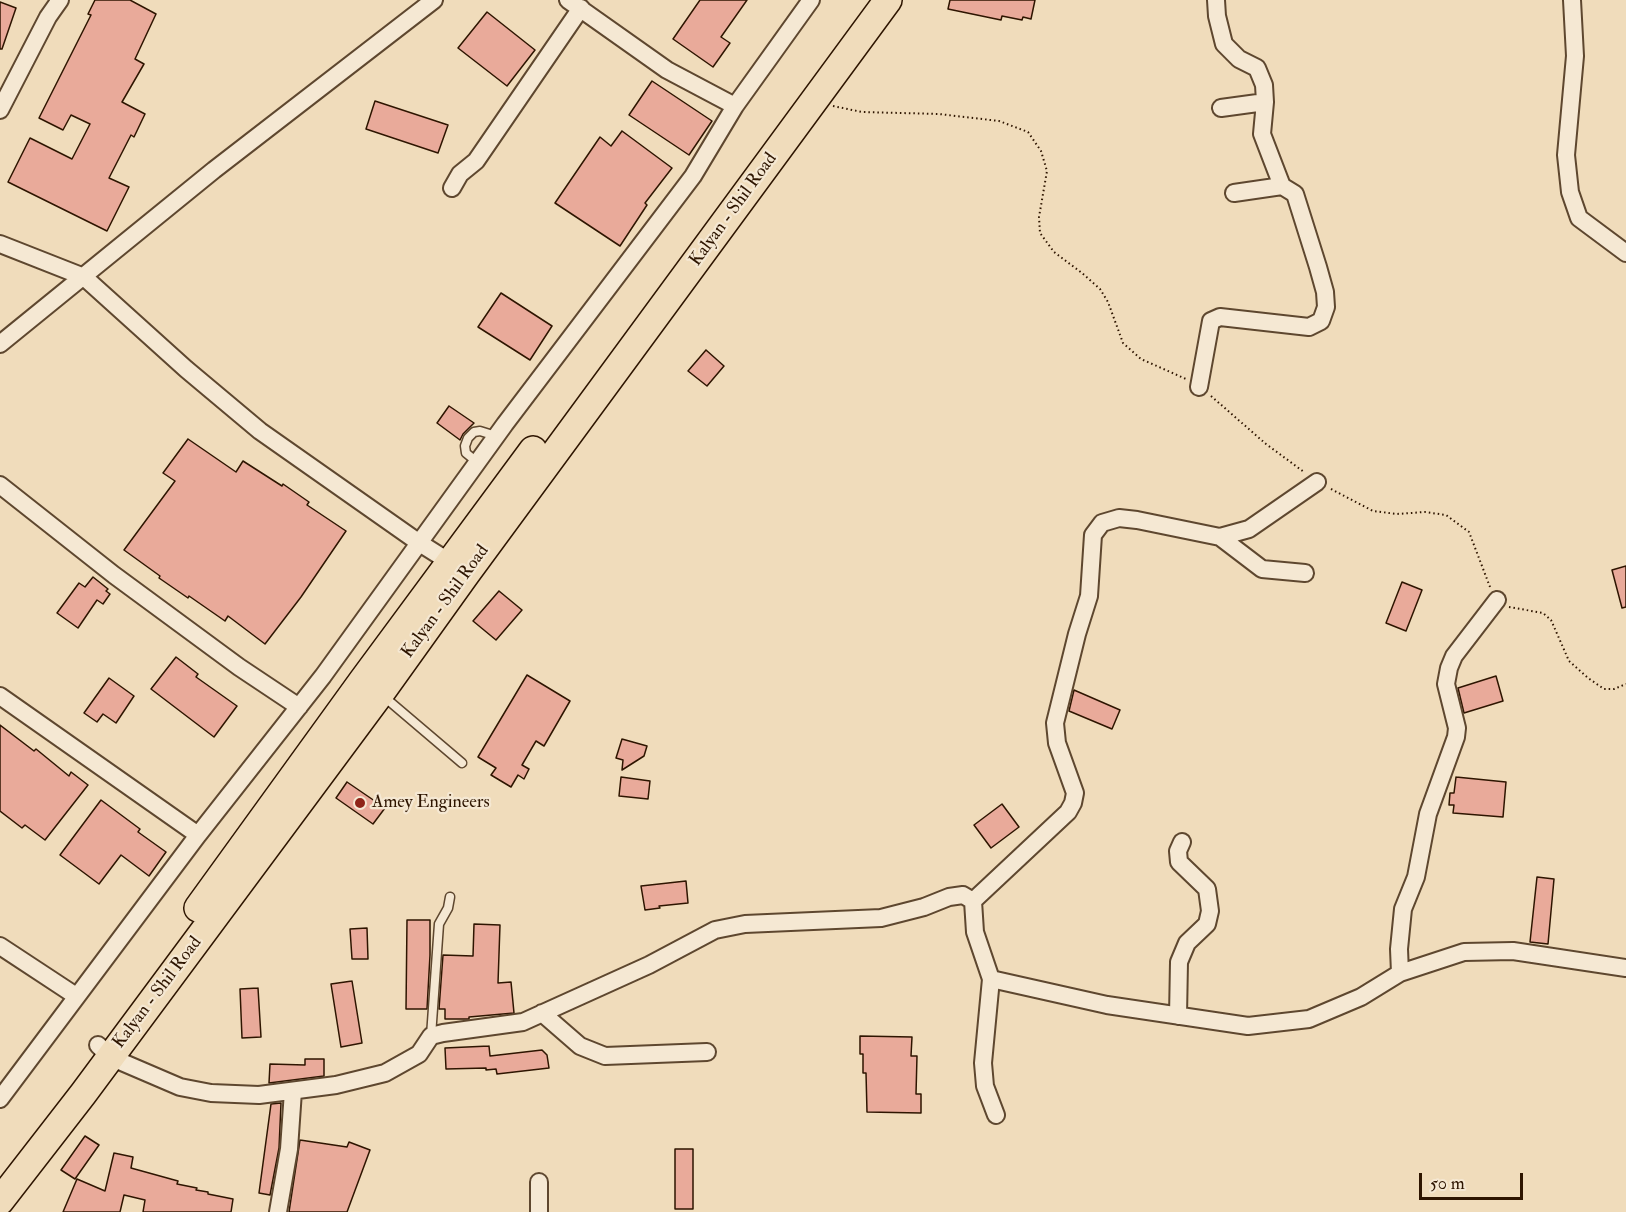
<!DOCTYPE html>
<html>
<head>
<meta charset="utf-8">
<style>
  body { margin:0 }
  #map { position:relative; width:1626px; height:1212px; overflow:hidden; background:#f0dcbb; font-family:"IM FELL Double Pica",serif }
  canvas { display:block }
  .scale { position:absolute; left:1419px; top:1173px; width:104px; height:27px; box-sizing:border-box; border:3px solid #2e1500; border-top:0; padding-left:8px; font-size:18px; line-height:21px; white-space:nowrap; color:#2e1500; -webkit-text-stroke:4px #f5e8d3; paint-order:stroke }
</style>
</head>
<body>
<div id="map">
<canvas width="1626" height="1212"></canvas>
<div class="scale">50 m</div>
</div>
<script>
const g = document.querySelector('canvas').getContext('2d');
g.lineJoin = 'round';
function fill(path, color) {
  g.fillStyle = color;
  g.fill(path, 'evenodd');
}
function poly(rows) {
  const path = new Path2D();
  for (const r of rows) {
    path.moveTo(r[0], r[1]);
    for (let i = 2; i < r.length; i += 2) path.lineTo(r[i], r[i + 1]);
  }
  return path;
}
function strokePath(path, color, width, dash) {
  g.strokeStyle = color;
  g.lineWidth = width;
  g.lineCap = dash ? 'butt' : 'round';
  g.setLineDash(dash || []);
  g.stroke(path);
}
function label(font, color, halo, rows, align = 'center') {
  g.font = font + ' "IM FELL Double Pica",serif';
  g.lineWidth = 4.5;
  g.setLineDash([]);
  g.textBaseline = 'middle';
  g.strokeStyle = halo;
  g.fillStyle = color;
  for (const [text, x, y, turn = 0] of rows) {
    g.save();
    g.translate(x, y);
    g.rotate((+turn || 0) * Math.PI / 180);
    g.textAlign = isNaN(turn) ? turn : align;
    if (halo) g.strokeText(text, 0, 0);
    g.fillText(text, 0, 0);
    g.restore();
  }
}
const building = poly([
  [95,0,130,0,156,14,135,59,144,64,122,102,145,114,134,137,131,135,109,178,129,187,107,231,8,182,30,138,72,159,90,124,71,115,63,130,39,118,91,15,88,14,95,0],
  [700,0,747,0,721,37,730,43,713,67,673,39,700,0],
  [950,0,1035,0,1031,19,1023,17,1022,20,1002,16,1001,20,948,9,950,0],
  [0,2,16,8,2,49,0,49,0,2],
  [487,12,535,50,507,86,458,48,487,12],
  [652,81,712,121,689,155,629,115,652,81],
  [375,101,448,125,438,153,366,129,375,101],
  [622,131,672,168,645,203,647,205,620,246,555,203,600,137,611,146,622,131],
  [501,293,552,326,530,360,478,327,501,293],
  [706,350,724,366,707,386,688,371,706,350],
  [449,406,474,423,463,434,460,440,437,423,449,406],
  [188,439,236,472,243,461,282,486,283,484,309,502,307,505,346,531,301,597,265,644,228,616,225,621,189,596,188,598,159,578,160,576,124,550,175,481,163,473,188,439],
  [1626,566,1626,607,1622,608,1612,570,1626,566],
  [93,577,108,589,106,591,110,594,103,604,97,600,78,628,57,613,79,583,85,587,93,577],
  [1402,582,1422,590,1406,631,1386,623,1402,582],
  [499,591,522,610,496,640,473,621,499,591],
  [176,657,198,674,196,677,237,706,214,737,151,689,176,657],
  [527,675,570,701,544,746,536,741,522,765,529,769,524,779,518,775,511,787,491,775,496,768,478,757,527,675],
  [1496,676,1503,701,1464,713,1458,688,1496,676],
  [109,678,134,696,116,723,103,714,97,722,84,713,109,678],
  [1074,690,1120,710,1112,729,1069,711,1074,690],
  [0,725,34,751,36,749,69,776,71,772,88,785,45,840,25,825,22,828,0,811,0,725],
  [622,739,647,746,644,756,622,770,623,760,616,758,622,739],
  [621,777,650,781,648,799,619,796,621,777],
  [1456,777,1506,782,1503,817,1453,813,1454,805,1449,805,1450,793,1454,793,1456,777],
  [347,782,385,808,373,824,336,798,347,782],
  [101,800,140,829,138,832,166,852,149,876,121,855,99,884,60,855,101,800],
  [1002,804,1019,827,991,848,974,825,1002,804],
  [1537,877,1554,879,1548,944,1530,942,1537,877],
  [686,881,688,903,659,906,660,908,645,910,641,886,686,881],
  [407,920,430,920,430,955,427,1009,406,1009,407,920],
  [474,924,500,925,498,983,511,982,514,1013,469,1017,469,1019,445,1019,445,1009,439,1009,443,955,473,956,474,924],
  [367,928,368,959,352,959,350,929,367,928],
  [352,981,362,1043,341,1047,331,984,352,981],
  [258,988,261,1037,242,1038,240,989,258,988],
  [860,1036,912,1037,911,1056,917,1056,916,1094,921,1094,921,1113,867,1112,866,1073,863,1073,863,1054,860,1054,860,1036],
  [489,1046,490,1056,542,1050,547,1055,549,1068,497,1074,496,1069,486,1070,486,1068,446,1069,445,1048,489,1046],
  [305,1059,324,1059,324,1076,269,1083,270,1064,305,1065,305,1059],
  [281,1103,279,1148,270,1195,259,1193,271,1104,281,1103],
  [85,1136,99,1145,75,1179,61,1170,85,1136],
  [300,1140,347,1147,349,1142,370,1150,347,1212,289,1212,300,1140],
  [675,1149,693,1149,693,1209,675,1209,675,1149],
  [114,1153,133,1157,131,1168,178,1181,177,1184,197,1188,196,1190,208,1192,208,1194,233,1199,231,1212,143,1212,145,1200,124,1195,120,1212,63,1212,77,1179,105,1191,114,1153]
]);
const path = poly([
  [833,106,862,112,939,114,999,121,1028,132,1041,151,1047,171,1039,217,1040,233,1054,252,1082,273,1100,289,1108,302,1123,343,1141,359,1186,379],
  [1211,396,1266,444,1304,472],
  [1331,489,1373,511,1397,514,1425,512,1446,515,1469,532,1490,587],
  [1509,607,1543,613,1551,620,1569,661,1588,678,1604,689,1614,689,1626,684]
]);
const lane = poly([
  [477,462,466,453,465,446,468,438,474,432,480,431,496,436],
  [382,695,462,763],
  [431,1036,439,924,448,908,450,897]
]);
const street = poly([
  [568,0,667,70,735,106],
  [1572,0,1575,56,1566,155,1570,192,1579,218,1626,253],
  [1221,108,1265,102],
  [0,110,48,17,60,0],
  [452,188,460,174,476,161,581,8],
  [1234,193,1282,186],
  [0,244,84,277,186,369,260,431,418,542,456,566],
  [0,344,214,170,434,0],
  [1199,387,1211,321,1220,317,1309,327,1321,321,1326,307,1325,292,1318,267,1295,194,1282,186,1262,134,1265,102,1264,85,1257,68,1239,59,1224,44,1217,16,1216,0],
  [0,485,114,575,239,667,299,707],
  [1220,537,1262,569,1305,573],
  [0,696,198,835],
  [973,901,1068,812,1073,803,1075,793,1057,743,1055,723,1077,634,1089,596,1093,535,1102,523,1119,518,1137,520,1220,537,1249,529,1317,482],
  [0,946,76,996],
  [1400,973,1399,949,1403,909,1416,877,1428,814,1456,737,1457,728,1446,684,1449,668,1454,656,1497,600],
  [991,979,1107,1005,1248,1026,1309,1019,1361,997,1400,973,1464,952,1513,951,1626,968],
  [542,1013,580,1046,605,1056,707,1052],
  [1178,1016,1179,962,1187,943,1207,924,1210,911,1207,889,1179,862,1178,851,1182,842],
  [98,1045,110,1057,180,1087,211,1093,259,1095,336,1085,385,1073,419,1054,431,1036,443,1033,523,1022,649,965,715,930,745,924,881,918,924,907,949,897,963,895,973,901,975,932,991,979,983,1063,985,1086,996,1115],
  [0,1099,198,835,323,676,505,424,693,176,735,106,811,0],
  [539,1182,539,1212],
  [278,1212,289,1149,293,1091]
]);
const primary = poly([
  [198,908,363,680,533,450],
  [0,1201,83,1094,380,694,466,574,888,0]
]);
const markers = [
  [360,803,6,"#8f2418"]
];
const streetNames = [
  ["Kalyan - Shil Road",734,210,-54],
  ["Kalyan - Shil Road",446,602,-54],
  ["Kalyan - Shil Road",158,993,-53]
];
const poiNames = [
  ["Amey Engineers",372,803]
];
fill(building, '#e9aa9a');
strokePath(building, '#2e1500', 1.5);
strokePath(lane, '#5e472f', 11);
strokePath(street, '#5e472f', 20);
strokePath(primary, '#2e1500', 30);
strokePath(path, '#2e1500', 2, [1.5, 3]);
strokePath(lane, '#f5e8d3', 8);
strokePath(street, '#f5e8d3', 16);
strokePath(primary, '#f0dcbb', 27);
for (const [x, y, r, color] of markers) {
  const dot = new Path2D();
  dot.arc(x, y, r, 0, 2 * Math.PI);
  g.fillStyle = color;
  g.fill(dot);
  strokePath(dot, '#f5e8d3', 2);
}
label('18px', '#2e1500', '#f5e8d3', streetNames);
label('18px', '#2e1500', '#f5e8d3', poiNames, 'left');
</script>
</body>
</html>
